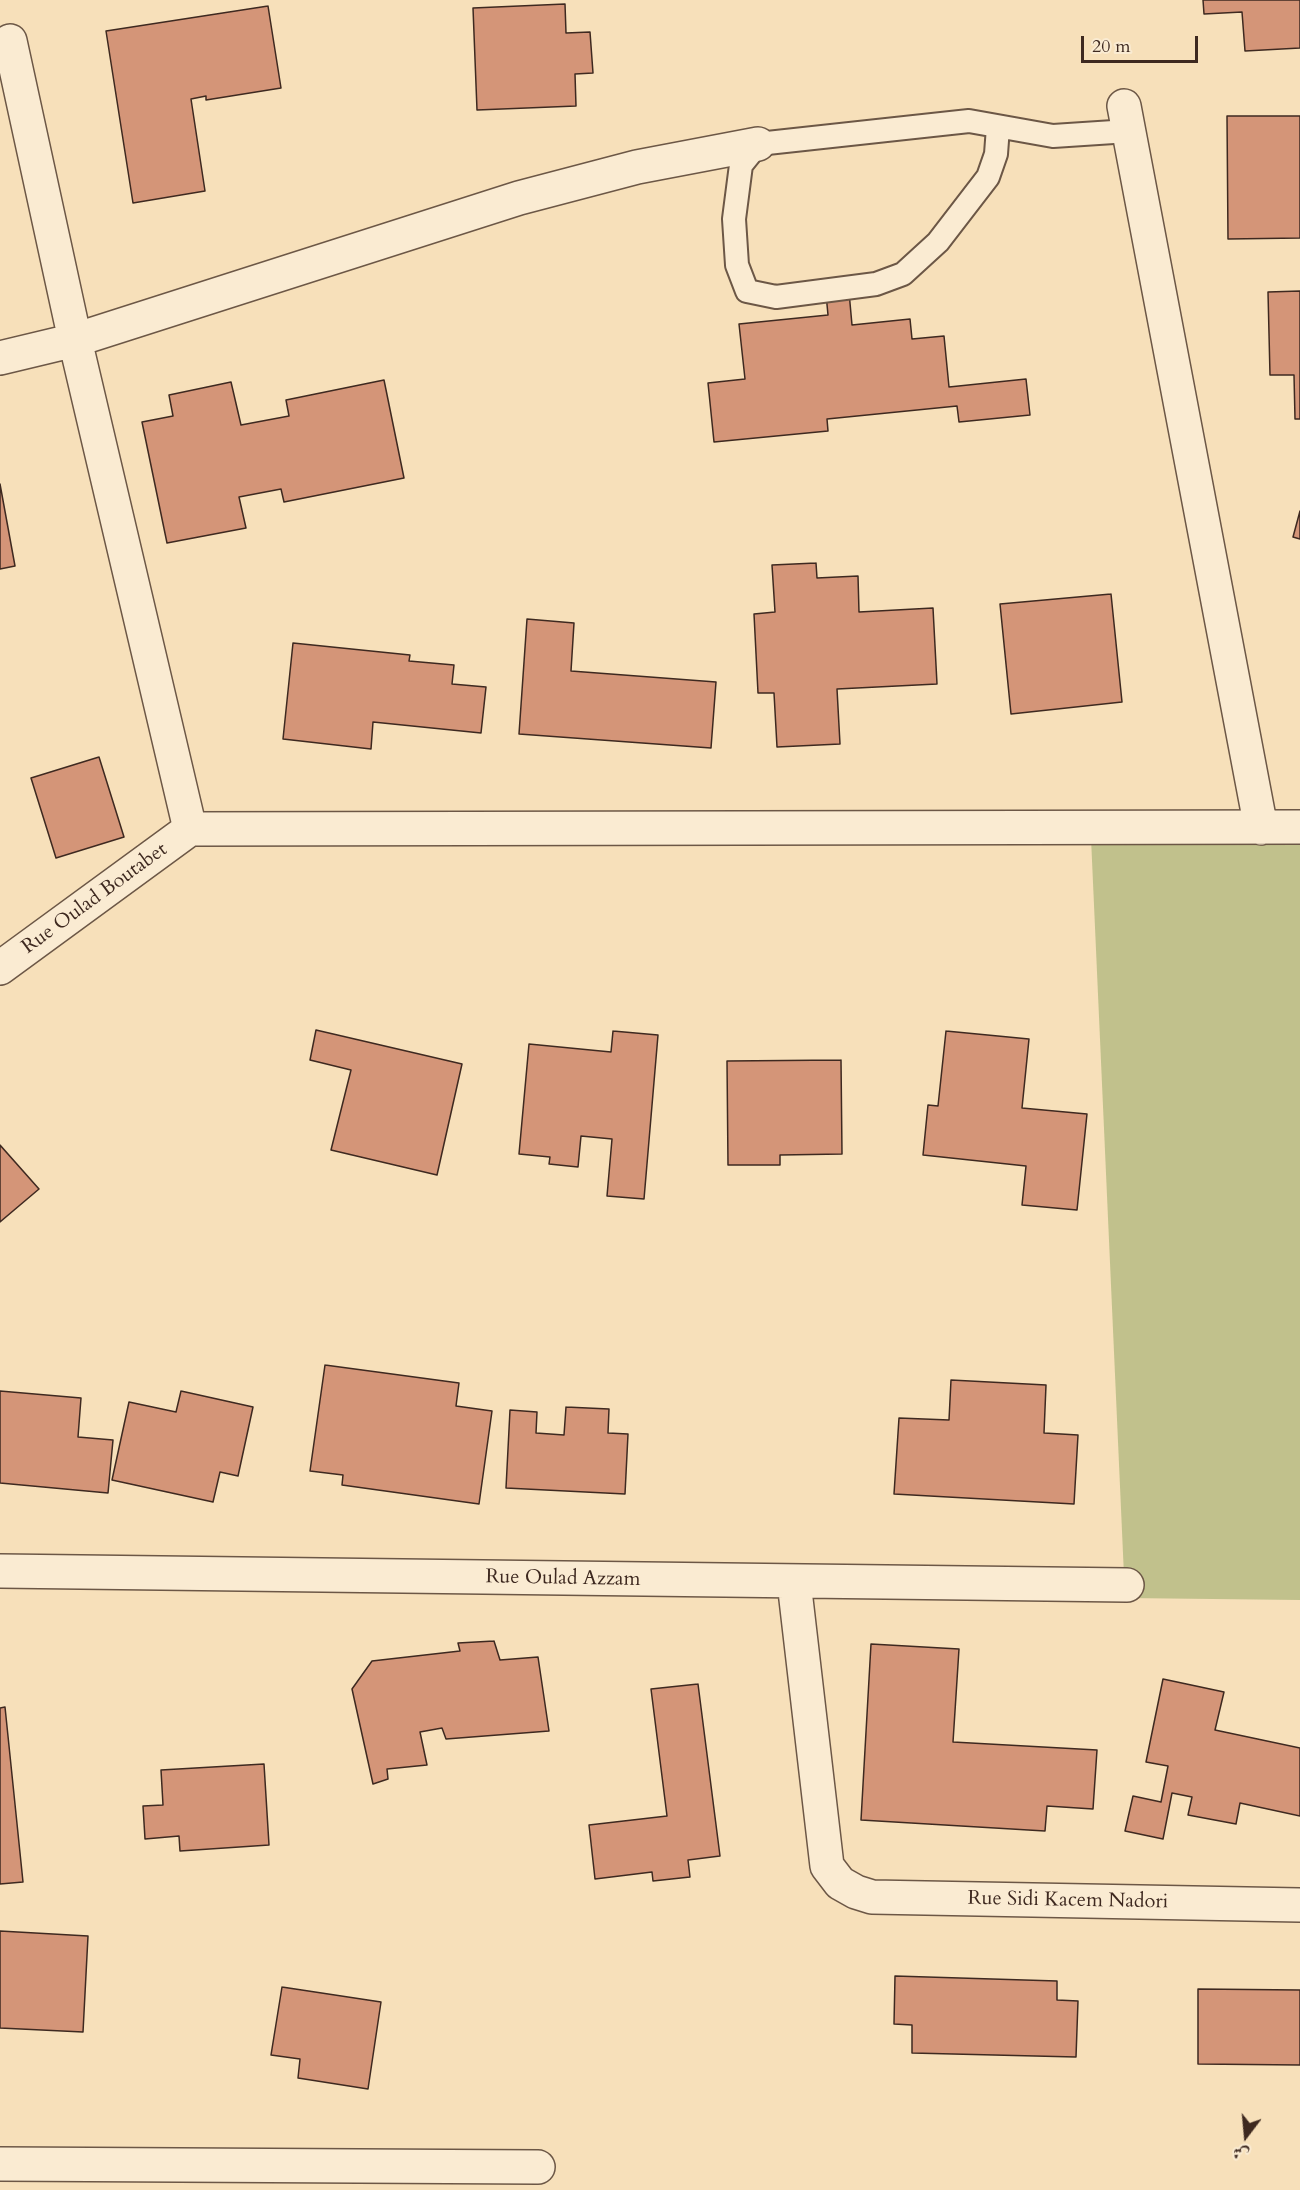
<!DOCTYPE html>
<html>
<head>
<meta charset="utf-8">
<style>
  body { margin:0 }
  #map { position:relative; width:1300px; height:2190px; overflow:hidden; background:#f7e0ba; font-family:Cardo,Amiri,serif }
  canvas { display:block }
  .north { position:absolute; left:1216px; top:2106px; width:60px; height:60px; -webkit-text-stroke:4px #faebd2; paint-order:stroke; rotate:196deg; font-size:16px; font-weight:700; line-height:24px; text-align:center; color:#3e2920 }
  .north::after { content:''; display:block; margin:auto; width:21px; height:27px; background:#3e2920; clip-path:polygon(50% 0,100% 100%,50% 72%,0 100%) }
  .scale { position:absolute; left:1081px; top:36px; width:117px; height:27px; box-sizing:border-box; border:3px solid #3e2920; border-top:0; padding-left:8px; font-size:18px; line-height:21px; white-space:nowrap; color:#3e2920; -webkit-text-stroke:4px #faebd2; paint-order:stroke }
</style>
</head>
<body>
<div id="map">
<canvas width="1300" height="2190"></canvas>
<div class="north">ش</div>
<div class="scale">20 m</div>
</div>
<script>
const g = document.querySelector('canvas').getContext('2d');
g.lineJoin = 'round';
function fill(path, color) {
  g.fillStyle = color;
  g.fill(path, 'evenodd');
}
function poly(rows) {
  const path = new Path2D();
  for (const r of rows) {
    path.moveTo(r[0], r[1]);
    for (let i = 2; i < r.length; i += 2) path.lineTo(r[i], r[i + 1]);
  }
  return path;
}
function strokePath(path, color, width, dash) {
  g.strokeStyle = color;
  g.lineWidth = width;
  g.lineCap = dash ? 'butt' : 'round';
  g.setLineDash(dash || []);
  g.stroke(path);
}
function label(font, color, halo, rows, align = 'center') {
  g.font = font + ' Cardo,serif';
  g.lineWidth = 4.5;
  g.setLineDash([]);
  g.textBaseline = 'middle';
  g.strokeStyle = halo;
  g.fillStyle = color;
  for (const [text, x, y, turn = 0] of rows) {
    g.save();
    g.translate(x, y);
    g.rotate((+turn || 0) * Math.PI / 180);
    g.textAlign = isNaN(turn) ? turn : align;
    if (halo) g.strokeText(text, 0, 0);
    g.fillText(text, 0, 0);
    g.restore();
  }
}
const green = poly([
  [1091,838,1300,845,1300,1600,1125,1598]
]);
const building = poly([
  [1203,0,1300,0,1300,48,1245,51,1242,12,1204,14,1203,0],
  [565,4,566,33,590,32,593,73,575,74,576,106,477,110,473,8,565,4],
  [268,6,281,88,206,100,206,96,191,99,205,191,133,203,106,31,268,6],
  [1227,116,1300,116,1300,238,1228,239,1227,116],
  [1300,291,1300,419,1295,419,1294,375,1270,375,1268,292,1300,291],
  [849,292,852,325,910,319,912,339,944,336,949,387,1026,379,1030,415,959,422,957,406,827,419,828,431,714,442,708,383,745,379,739,324,828,315,826,294,849,292],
  [384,380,404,478,284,502,281,489,239,497,246,528,167,543,142,422,173,416,169,395,231,382,241,425,289,416,286,400,384,380],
  [0,484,15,566,0,569,0,484],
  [1300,511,1300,539,1293,537,1300,511],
  [816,563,817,578,858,576,859,612,933,608,937,684,837,689,840,744,777,747,774,693,758,693,754,614,775,612,772,565,816,563],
  [1111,594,1122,702,1011,714,1000,604,1111,594],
  [527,619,574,623,571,671,716,682,711,748,519,734,527,619],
  [293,643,410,655,409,661,454,665,452,684,486,687,481,733,373,722,371,749,283,739,293,643],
  [99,757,124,837,56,858,31,778,99,757],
  [316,1030,462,1064,437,1175,331,1150,351,1070,310,1060,316,1030],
  [613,1031,658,1035,644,1199,607,1196,612,1139,581,1136,578,1167,549,1164,550,1157,519,1154,529,1044,611,1052,613,1031],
  [946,1031,1029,1039,1022,1108,1087,1114,1077,1210,1022,1205,1026,1166,923,1155,928,1105,938,1106,946,1031],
  [841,1060,842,1154,780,1155,780,1165,728,1165,727,1061,841,1060],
  [0,1145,39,1189,0,1222,0,1145],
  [325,1365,459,1383,456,1406,492,1411,479,1504,342,1485,343,1475,310,1471,325,1365],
  [951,1380,1046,1385,1044,1433,1078,1435,1074,1504,894,1494,899,1418,949,1420,951,1380],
  [0,1391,81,1398,78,1437,113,1440,108,1493,0,1483,0,1391],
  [181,1391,253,1407,238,1476,220,1472,213,1502,112,1480,129,1402,176,1412,181,1391],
  [566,1407,609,1409,608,1433,628,1434,625,1494,506,1488,510,1410,537,1412,536,1433,564,1435,566,1407],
  [494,1641,500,1660,538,1657,549,1731,446,1739,442,1728,420,1732,427,1765,387,1769,388,1779,373,1784,352,1689,372,1661,460,1651,458,1643,494,1641],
  [871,1644,959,1649,953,1742,1097,1750,1093,1809,1047,1806,1045,1831,861,1820,871,1644],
  [1163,1679,1224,1692,1215,1730,1300,1748,1300,1816,1240,1803,1236,1824,1188,1815,1192,1797,1172,1793,1163,1839,1125,1831,1133,1796,1161,1802,1168,1766,1146,1762,1163,1679],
  [698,1684,720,1856,688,1860,690,1877,653,1881,652,1872,595,1879,589,1825,667,1816,651,1689,698,1684],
  [5,1707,23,1882,0,1884,0,1708,5,1707],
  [264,1764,269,1845,180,1851,179,1836,145,1839,143,1806,163,1805,161,1770,264,1764],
  [0,1931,88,1936,83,2032,0,2028,0,1931],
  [895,1976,1057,1981,1057,2000,1078,2001,1076,2057,912,2053,912,2025,894,2024,895,1976],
  [282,1987,381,2002,368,2089,298,2078,300,2059,271,2055,282,1987],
  [1198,1989,1300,1990,1300,2065,1198,2064,1198,1989]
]);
const service = poly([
  [998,127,996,154,988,177,938,242,903,274,876,284,776,297,747,291,737,265,734,219,741,165,758,144,969,121,1053,136,1129,131]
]);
const minor = poly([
  [10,41,75,340,190,829],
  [1124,106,1261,828],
  [0,358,75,340,519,198,637,167,758,144],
  [190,829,1300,827],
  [0,968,190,829],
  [0,1571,1127,1585],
  [794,1582,827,1866,840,1883,856,1892,872,1897,1300,1905],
  [0,2164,538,2167]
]);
const streetNames = [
  ["Rue Oulad Boutabet",95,899,-36],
  ["Rue Oulad Azzam",563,1579,1],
  ["Rue Sidi Kacem Nadori",1068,1901,1]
];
fill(green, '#c1c18c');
fill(building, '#d49578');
strokePath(building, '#3e2920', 1.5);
strokePath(service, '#6c5746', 26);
strokePath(minor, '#6c5746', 36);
strokePath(service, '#faebd2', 22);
strokePath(minor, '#faebd2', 33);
label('20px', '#3e2920', '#faebd2', streetNames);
</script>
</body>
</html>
